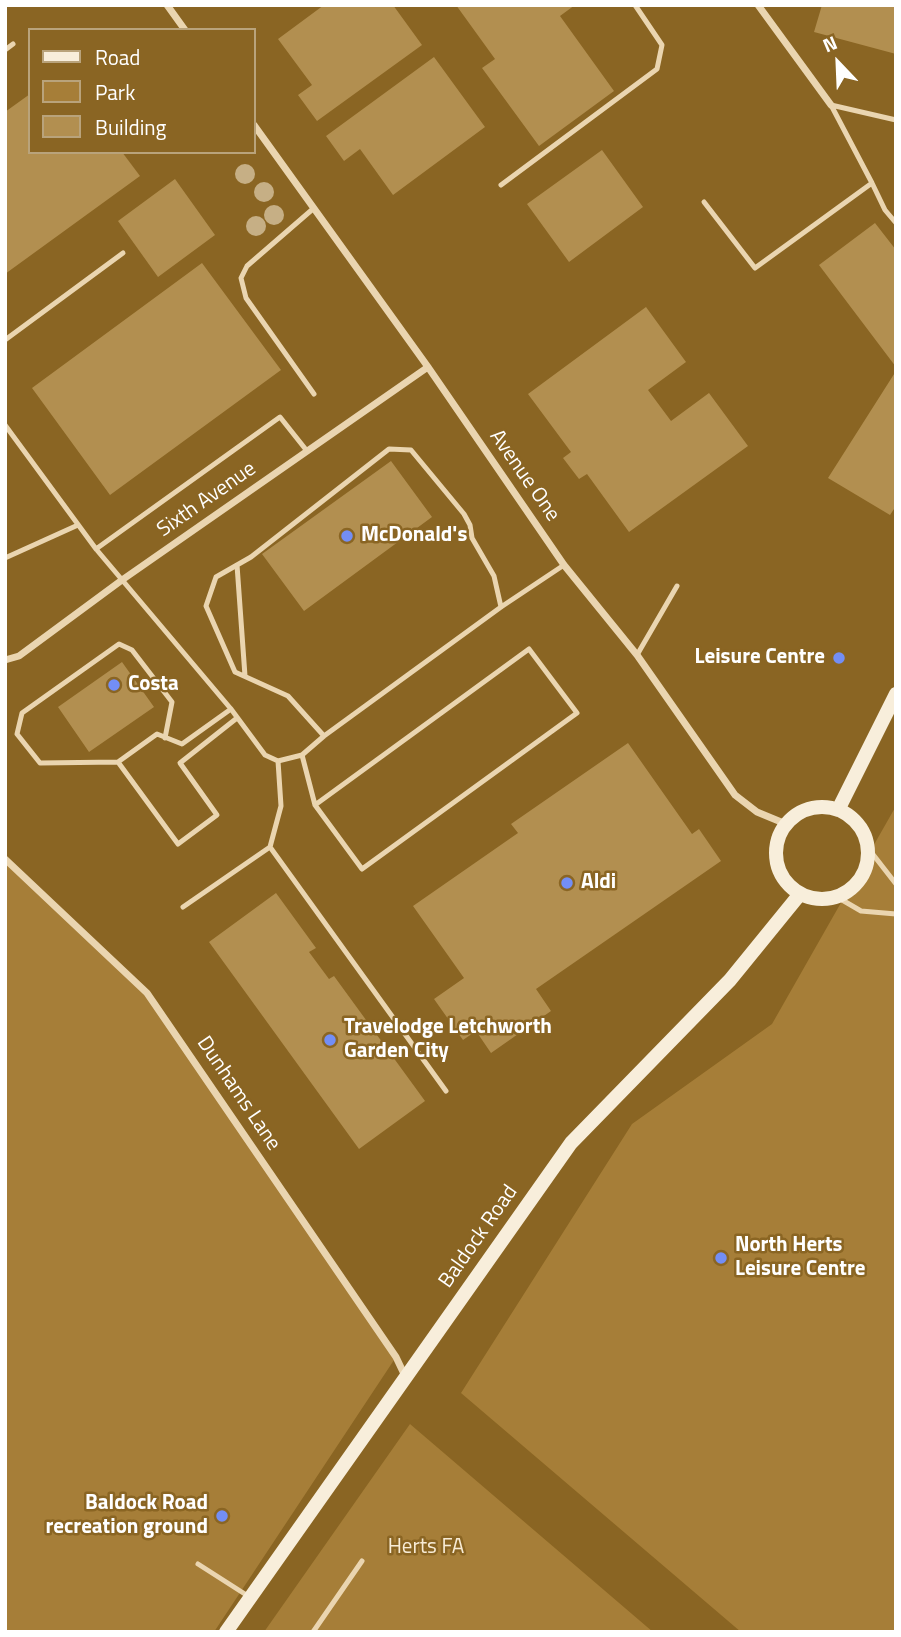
<!DOCTYPE html>
<html>
<head>
<meta charset="utf-8">
<style>
  body { margin:0 }
  #map { position:relative; width:901px; height:1637px; overflow:hidden; background:#8a6523; font-family:"Titillium Web",sans-serif }
  canvas { display:block }
  .frame { position:absolute; inset:0; border:7px solid #fff; pointer-events:none }
  .legend { position:absolute; left:28px; top:28px; width:228px; height:126px; box-sizing:border-box; background:#8a6523; border:2px solid #b9a37b; margin:0; padding:9px 12px; list-style:none; font-size:21px; color:#fff }
  .legend li { display:flex; align-items:center; gap:14px; height:35px }
  .legend b { width:35px; border:2px solid #b9a37b }
  .north { position:absolute; left:803px; top:28px; width:70px; height:70px; -webkit-text-stroke:5px #8a6523; paint-order:stroke; rotate:337deg; font-size:19px; font-weight:700; line-height:28px; text-align:center; color:#fff }
  .north::after { content:''; display:block; margin:auto; width:24px; height:32px; background:#fff; clip-path:polygon(50% 0,100% 100%,50% 72%,0 100%) }
</style>
</head>
<body>
<div id="map">
<canvas width="901" height="1637"></canvas>
<div class="frame"></div>
<ul class="legend">
<li><b style="height:9px;background:#f8eedb"></b>Road</li>
<li><b style="height:19px;background:#a67e38"></b>Park</li>
<li><b style="height:19px;background:#b28f50"></b>Building</li>
</ul>
<div class="north">N</div>
</div>
<script>
const g = document.querySelector('canvas').getContext('2d');
g.lineJoin = 'round';
function fill(path, color) {
  g.fillStyle = color;
  g.fill(path, 'evenodd');
}
function poly(rows) {
  const path = new Path2D();
  for (const r of rows) {
    if (r.length === 3) {
      path.moveTo(r[0] + r[2], r[1]);
      path.arc(r[0], r[1], r[2], 0, 2 * Math.PI);
      continue;
    }
    path.moveTo(r[0], r[1]);
    for (let i = 2; i < r.length; i += 2) path.lineTo(r[i], r[i + 1]);
  }
  return path;
}
function strokePath(path, color, width, dash) {
  g.strokeStyle = color;
  g.lineWidth = width;
  g.lineCap = dash ? 'butt' : 'round';
  g.setLineDash(dash || []);
  g.stroke(path);
}
function label(font, color, halo, rows, align = 'center') {
  g.font = font + ' "Titillium Web",sans-serif';
  g.lineWidth = 5;
  g.setLineDash([]);
  g.textBaseline = 'middle';
  g.strokeStyle = halo;
  g.fillStyle = color;
  for (const [text, x, y, turn = 0] of rows) {
    g.save();
    g.translate(x, y);
    g.rotate((+turn || 0) * Math.PI / 180);
    g.textAlign = isNaN(turn) ? turn : align;
    if (halo) g.strokeText(text, 0, 0);
    g.fillText(text, 0, 0);
    g.restore();
  }
}
const green = poly([
  [896,806,896,1632,741,1632,461,1393,632,1124,772,1024],
  [5,859,147,993,396,1357,214,1632,5,1632],
  [410,1424,653,1632,264,1632]
]);
const building = poly([
  [324,5,393,5,422,45,317,121,298,95,312,85,278,39],
  [456,5,575,5,560,16,614,91,539,146,482,68,495,59],
  [822,5,896,5,896,54,814,32],
  [434,57,485,127,393,195,360,149,344,161,326,136],
  [30,94,30,152,122,152,140,176,5,274,5,112],
  [602,150,643,207,569,262,527,204],
  [175,179,215,235,158,277,118,221],
  [875,223,896,250,896,367,819,265],
  [202,263,281,370,110,495,32,388],
  [646,307,686,362,648,390,671,421,709,393,748,446,629,532,587,474,579,479,563,458,571,452,528,394],
  [896,371,896,506,890,515,828,478],
  [391,461,432,517,304,611,262,554],
  [122,662,154,707,89,752,58,707],
  [628,743,692,834,699,829,721,861,536,989,551,1011,491,1053,476,1031,463,1040,434,999,464,978,413,906,518,833,511,824],
  [276,893,316,948,309,952,329,979,334,976,425,1101,359,1149,209,942]
]);
const service = poly([
  [5,50,13,44],
  [831,105,896,120],
  [872,183,885,210,896,223],
  [501,185,657,69,662,45,635,5],
  [704,202,755,268,872,183,831,105],
  [314,208,247,266,241,278,246,298,314,394],
  [5,340,123,253],
  [5,425,96,549,231,709,265,755,278,761,302,755,324,736,501,607,564,565],
  [96,549,280,417,307,451],
  [5,558,78,525],
  [237,565,245,676],
  [637,655,677,586],
  [231,709,182,744,157,734,118,762,178,844,217,815,180,763,237,718],
  [324,736,288,696,235,672,206,606,216,577,251,557,389,449,411,450,464,514,470,525,472,538,494,576,501,607],
  [302,755,315,805,362,869,577,713,529,649,315,805],
  [278,761,281,806,270,847,446,1091],
  [118,762,40,763,17,734,22,713,119,644,132,650,172,702,165,738],
  [868,848,896,884],
  [837,897,861,911,896,914],
  [183,907,270,847],
  [198,1564,248,1596],
  [313,1632,362,1561]
]);
const minor = poly([
  [167,5,185,30],
  [758,5,831,105],
  [254,125,428,367,564,565,637,655,735,795,757,812,786,824],
  [5,660,19,656,122,580,428,367],
  [5,859,147,993,396,1357,405,1376]
]);
const secondary = poly([
  [822,853,46],
  [838,810,896,694],
  [226,1632,571,1143,730,980,800,894]
]);
const trees = [
  [245,174],
  [264,192],
  [274,215],
  [256,226]
];
const markers = [
  [347,536,7,"#738ef5"],
  [839,658,7,"#738ef5"],
  [114,685,7,"#738ef5"],
  [567,883,7,"#738ef5"],
  [330,1040,7,"#738ef5"],
  [721,1258,7,"#738ef5"],
  [222,1516,7,"#738ef5"]
];
const streetNames = [
  ["Avenue One",524,476,55],
  ["Sixth Avenue",207,500,-35],
  ["Dunhams Lane",238,1094,56],
  ["Baldock Road",479,1237,-55]
];
const poiNames = [
  ["McDonald's",361,536],
  ["Leisure Centre",825,658,"right"],
  ["Costa",128,685],
  ["Aldi",581,883],
  ["Travelodge Letchworth",344,1028],
  ["Garden City",344,1052],
  ["North Herts",735,1246],
  ["Leisure Centre",735,1270],
  ["Baldock Road",208,1504,"right"],
  ["recreation ground",208,1528,"right"]
];
const parkNames = [
  ["Herts FA",426,1548]
];
fill(green, '#a67e38');
fill(building, '#b28f50');
strokePath(service, '#ead5b0', 5);
strokePath(minor, '#ead5b0', 7);
strokePath(secondary, '#f8eedb', 14);
g.fillStyle = '#c6af85';
for (const [x, y] of trees) {
  g.beginPath();
  g.arc(x, y, 10, 0, 2 * Math.PI);
  g.fill();
}
for (const [x, y, r, color] of markers) {
  const dot = new Path2D();
  dot.arc(x, y, r, 0, 2 * Math.PI);
  g.fillStyle = color;
  g.fill(dot);
  strokePath(dot, '#8a6523', 2.5);
}
label('21px', '#fff', '#8a6523', streetNames);
label('bold 21px', '#fff', '#8a6523', poiNames, 'left');
label('21px', '#f8ecd6', '#8a6523', parkNames);
</script>
</body>
</html>
